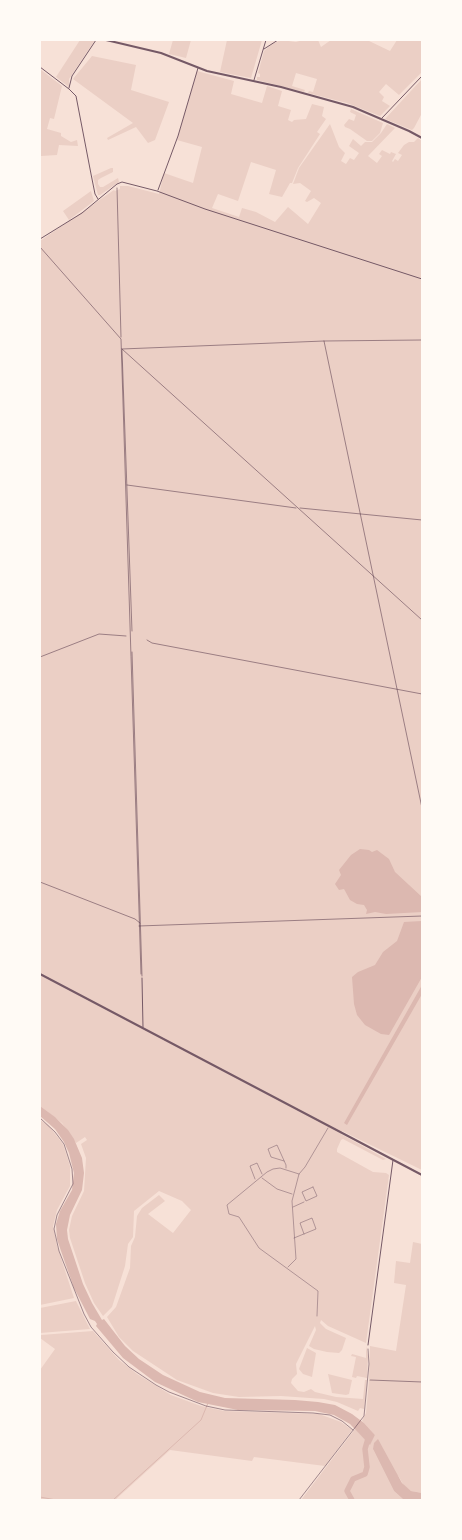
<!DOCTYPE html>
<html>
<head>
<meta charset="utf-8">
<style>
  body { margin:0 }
  #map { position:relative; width:462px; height:1540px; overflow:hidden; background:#f7e1d7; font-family:"Space Grotesk",sans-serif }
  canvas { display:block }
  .frame { position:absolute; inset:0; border:41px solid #fffaf5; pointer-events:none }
</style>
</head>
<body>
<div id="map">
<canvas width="462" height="1540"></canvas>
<div class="frame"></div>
</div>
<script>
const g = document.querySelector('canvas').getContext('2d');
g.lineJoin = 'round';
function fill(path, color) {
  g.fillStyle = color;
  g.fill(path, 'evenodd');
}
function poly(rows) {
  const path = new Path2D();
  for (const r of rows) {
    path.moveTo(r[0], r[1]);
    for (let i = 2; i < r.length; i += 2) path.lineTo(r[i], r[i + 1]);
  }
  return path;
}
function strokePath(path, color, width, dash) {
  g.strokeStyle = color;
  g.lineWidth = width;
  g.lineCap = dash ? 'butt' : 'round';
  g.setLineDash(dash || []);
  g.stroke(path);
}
const green = poly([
  [80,40,95,40,69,79,69,87,56,77],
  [173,40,191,40,186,58,169,54],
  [227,40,262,40,251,78,220,72],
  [281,40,296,42,303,40,318,40,321,47,331,40,367,40,390,51,397,40,422,40,422,72,399,95,386,84,379,92,384,97,382,101,390,106,380,116,347,103,308,93,309,91,313,92,317,79,296,73,292,86,305,90,304,92,257,80,257,77,260,77,260,74,258,73,264,51,272,44],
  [92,56,136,65,131,90,169,102,155,140,148,143,136,127,108,140,107,138,133,123,73,79],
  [40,69,62,86,54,119,50,118,47,129,61,133,61,136,71,142,77,140,78,146,59,145,57,155,41,156,40,159],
  [197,71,234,81,231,94,262,103,267,86,282,91,278,106,291,110,288,120,292,122,294,120,306,119,312,104,324,107,322,116,326,119,317,132,320,134,298,168,292,183,290,183,282,197,269,194,276,170,251,162,238,201,218,194,212,208,239,217,242,208,256,212,275,222,288,207,308,224,321,203,314,198,307,202,305,201,311,191,300,183,293,184,299,168,330,124,339,147,345,153,341,161,346,164,350,158,354,160,359,153,349,146,353,139,361,146,365,142,372,142,381,133,387,124,395,128,368,156,377,163,382,156,379,154,382,150,390,154,391,152,396,154,392,161,393,162,395,159,398,161,402,155,398,153,404,145,409,142,414,142,418,138,422,141,422,1170,342,1131,341,1134,386,1159,383,1160,343,1139,341,1140,337,1149,337,1152,373,1172,386,1173,389,1175,366,1343,328,1326,321,1320,320,1323,326,1329,346,1338,342,1350,339,1353,327,1352,314,1349,309,1346,316,1330,315,1326,296,1364,297,1374,292,1379,291,1383,298,1391,304,1392,311,1389,315,1392,336,1397,363,1399,365,1380,367,1380,364,1409,360,1408,358,1411,337,1402,324,1399,281,1396,239,1397,213,1393,177,1380,133,1351,119,1337,107,1317,116,1307,130,1268,131,1246,135,1237,137,1216,142,1208,159,1195,165,1201,148,1214,173,1233,191,1210,182,1201,159,1191,134,1211,133,1237,128,1244,125,1266,112,1307,103,1316,94,1303,85,1283,70,1238,69,1230,72,1216,84,1191,86,1158,81,1144,87,1140,85,1137,76,1143,62,1123,40,1106,40,241,114,190,115,191,120,189,120,186,128,186,159,194,164,173,193,183,202,147,177,140],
  [422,79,422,113,414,128,412,130,385,119],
  [351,109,383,123,380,133,372,141,367,141,350,129,345,127,344,125,349,119,354,121,356,115,350,112],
  [111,168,113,168,113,172,101,178,98,180,98,184,100,187,103,187,118,178,119,182,100,195,98,195,93,176],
  [91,191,94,201,69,220,63,211],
  [40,1120,48,1125,63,1144,70,1166,70,1186,57,1210,53,1226,57,1246,74,1298,40,1305],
  [413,1242,422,1244,422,1493,411,1491,404,1486,399,1477,373,1449,394,1491,404,1500,301,1500,355,1429,370,1444,375,1435,362,1421,366,1413,369,1380,371,1380,369,1379,370,1346,396,1351,406,1285,394,1283,396,1261,410,1263],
  [76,1301,90,1329,40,1333,40,1308],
  [93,1331,119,1360,137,1374,171,1395,201,1406,224,1411,319,1414,341,1422,352,1430,325,1466,254,1457,252,1461,170,1450,115,1500,40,1500,40,1370,55,1349,40,1338,41,1335],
  [366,1346,368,1357,367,1378,357,1376,356,1378,352,1377,356,1357,351,1356,352,1354,366,1358],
  [307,1348,316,1353,312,1377,303,1374,299,1369],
  [328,1374,352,1380,349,1394,346,1395,332,1393]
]);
const water = poly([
  [360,849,369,850,372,852,377,850,389,859,395,872,422,897,422,912,386,914,375,912,366,914,367,910,364,905,357,904,350,900,344,889,339,890,335,884,341,875,339,870,351,855],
  [422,921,422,977,389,1035,381,1034,365,1025,357,1015,354,1004,352,977,358,972,375,965,383,952,397,941,404,922],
  [422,985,422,994,347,1125,344,1123],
  [40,1106,55,1117,68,1130,74,1139,82,1158,84,1173,82,1190,70,1215,67,1230,68,1239,83,1284,92,1303,102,1320,104,1319,125,1346,139,1359,163,1375,200,1392,225,1398,295,1400,318,1402,335,1405,352,1414,364,1423,375,1435,370,1445,350,1424,334,1415,315,1411,238,1410,198,1402,155,1382,123,1358,96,1326,97,1324,95,1321,90,1319,74,1288,61,1251,57,1239,56,1224,60,1211,72,1190,74,1173,69,1153,64,1142,55,1129,40,1116],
  [378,1439,402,1483,411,1491,422,1493,422,1500,404,1500,394,1491,373,1449,374,1443]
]);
const stream = poly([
  [40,1497,56,1500],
  [113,1500,201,1420,208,1403]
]);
const river = poly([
  [352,1500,347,1491,353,1479,365,1474,367,1467,365,1449,369,1435]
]);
const path = poly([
  [117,188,121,337],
  [40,247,121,339,141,974],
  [324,341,422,808],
  [122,349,422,620],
  [122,349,324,341,422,340],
  [122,350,132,631],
  [127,485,296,508],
  [300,508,422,520],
  [147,640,152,643,422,694],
  [132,652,142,976],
  [40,657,99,634,126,636],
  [40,882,135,919,140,923],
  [139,926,422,916],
  [40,1118,55,1132,64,1144,72,1169,73,1184,57,1215,54,1229,59,1251,84,1314,91,1327,113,1352,129,1367,156,1385,169,1392,206,1406,225,1410,313,1413,330,1415,342,1421,353,1430],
  [370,1380,422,1382],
  [299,1500,364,1416,369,1364,368,1349]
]);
const service = poly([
  [284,1161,271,1157,268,1149,277,1145,286,1165,286,1168],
  [299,1174,280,1168,273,1169,267,1172,227,1205,229,1214,239,1217,259,1248,318,1291,317,1316],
  [262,1178,277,1189,292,1194],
  [255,1179,250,1166,257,1163,262,1174],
  [313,1187,317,1196,306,1201,302,1192,313,1187],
  [293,1207,304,1202],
  [294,1238,316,1229,312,1218,300,1223,304,1234],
  [288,1267,296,1259,292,1201,299,1174,305,1167,328,1128]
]);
const minor = poly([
  [264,49,278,40],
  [40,67,69,89,76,96,91,174,95,194,98,199],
  [254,80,266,40],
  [69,88,72,76,96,40],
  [382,118,422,76],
  [158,190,178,136,198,68],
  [40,239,82,213,117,184,122,182,157,191,205,209,422,279],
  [142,978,143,1027],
  [368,1345,393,1160]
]);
const tertiary = poly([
  [106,40,161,53,207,71,281,87,353,107,409,131,422,138],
  [40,974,422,1175]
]);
fill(green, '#ebcfc5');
fill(water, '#dcb8b0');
strokePath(stream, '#dcb8b0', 1);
strokePath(river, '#dcb8b0', 5.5);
strokePath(path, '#4a2c40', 0.5);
strokePath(service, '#755966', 0.5);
strokePath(minor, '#755966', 1);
strokePath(tertiary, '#755966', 2);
</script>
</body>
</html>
